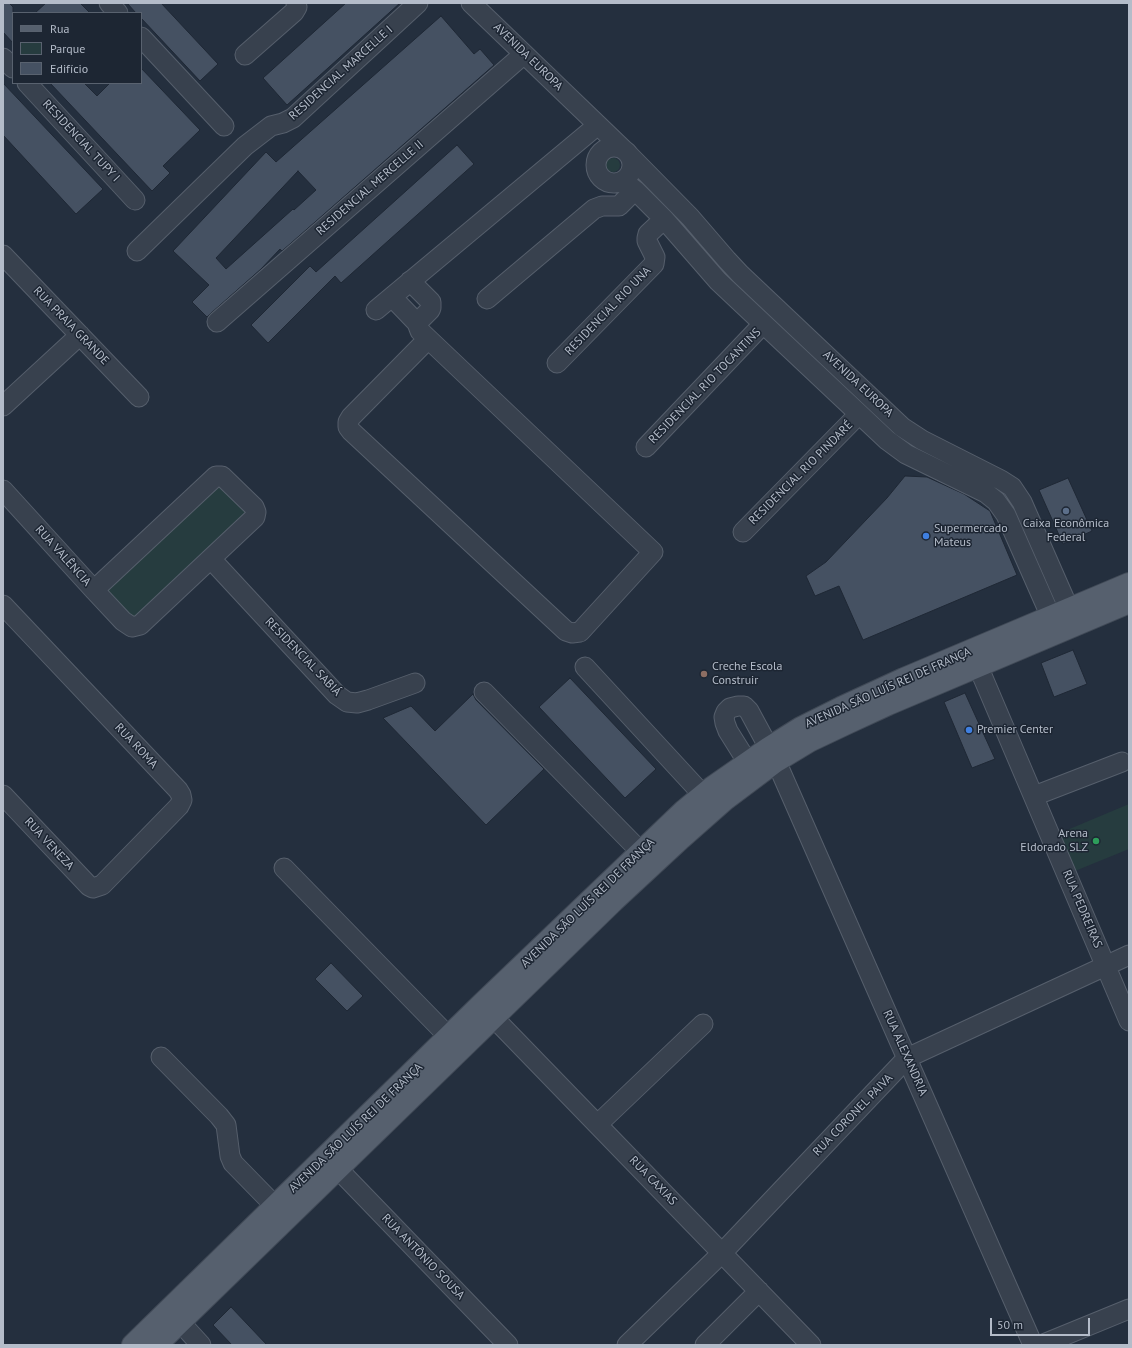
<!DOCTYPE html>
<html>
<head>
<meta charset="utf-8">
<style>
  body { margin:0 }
  #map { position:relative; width:1132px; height:1348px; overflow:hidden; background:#242f3e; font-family:"PT Sans",sans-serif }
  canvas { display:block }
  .frame { position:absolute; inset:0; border:4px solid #b4bcc9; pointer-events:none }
  .legend { position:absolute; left:12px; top:12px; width:130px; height:72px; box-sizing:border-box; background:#1d2633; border:1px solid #59626f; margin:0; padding:5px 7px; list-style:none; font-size:12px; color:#b4bcc9 }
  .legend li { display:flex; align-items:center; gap:8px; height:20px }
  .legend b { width:20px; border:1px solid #59626f }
  .scale { position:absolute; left:990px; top:1318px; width:100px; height:18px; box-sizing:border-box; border:2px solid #b4bcc9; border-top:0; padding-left:5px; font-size:12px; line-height:14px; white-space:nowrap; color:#b4bcc9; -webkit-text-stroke:3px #1d2633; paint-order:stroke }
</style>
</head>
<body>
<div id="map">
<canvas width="1132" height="1348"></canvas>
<div class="frame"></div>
<ul class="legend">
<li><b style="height:5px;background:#56606e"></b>Rua</li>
<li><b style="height:11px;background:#263c3f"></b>Parque</li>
<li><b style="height:11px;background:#455162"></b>Edifício</li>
</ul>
<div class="scale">50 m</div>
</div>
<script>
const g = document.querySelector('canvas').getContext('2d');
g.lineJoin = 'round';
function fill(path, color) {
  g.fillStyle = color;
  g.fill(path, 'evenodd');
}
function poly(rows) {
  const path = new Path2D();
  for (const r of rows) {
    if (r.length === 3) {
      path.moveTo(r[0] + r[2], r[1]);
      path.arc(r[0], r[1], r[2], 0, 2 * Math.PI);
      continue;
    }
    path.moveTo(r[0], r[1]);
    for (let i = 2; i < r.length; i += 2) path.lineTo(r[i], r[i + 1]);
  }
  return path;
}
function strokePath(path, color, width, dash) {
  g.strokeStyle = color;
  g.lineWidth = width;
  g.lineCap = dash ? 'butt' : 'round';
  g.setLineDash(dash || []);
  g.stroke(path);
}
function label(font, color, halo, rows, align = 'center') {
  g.font = font + ' "PT Sans",sans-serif';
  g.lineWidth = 3;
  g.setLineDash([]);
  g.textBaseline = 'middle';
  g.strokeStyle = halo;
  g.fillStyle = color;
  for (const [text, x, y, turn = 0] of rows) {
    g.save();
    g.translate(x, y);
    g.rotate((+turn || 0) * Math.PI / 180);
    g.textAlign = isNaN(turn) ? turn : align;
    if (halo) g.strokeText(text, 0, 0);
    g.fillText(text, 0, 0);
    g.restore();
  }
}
const green = poly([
  [613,165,7],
  [215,482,247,512,134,619,104,590],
  [1129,804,1129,849,1075,871,1060,833]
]);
const building = poly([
  [3,3,9,3,13,7,13,43,3,32,3,3],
  [46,3,80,3,90,13,35,13,46,3],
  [127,3,161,3,218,64,200,81,141,18,141,13,136,13,127,3],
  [346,3,400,3,287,105,263,78,346,3],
  [441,16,474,54,480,49,494,65,282,251,280,249,261,269,210,314,207,317,192,302,209,285,173,251,266,152,276,162,441,16],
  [298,171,316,190,294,210,293,209,226,269,216,258,298,171],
  [141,68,200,130,163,166,170,173,152,191,50,83,84,83,97,96,110,83,141,83,141,68],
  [3,83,103,189,76,214,3,135,3,83],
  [457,145,474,164,341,283,335,276,268,343,251,325,310,266,316,272,457,145],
  [905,476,927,477,964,494,990,511,1017,575,863,640,839,586,815,596,806,576,826,562,887,498,905,476],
  [1068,478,1092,531,1063,544,1039,490,1068,478],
  [1073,650,1087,684,1054,697,1041,663,1073,650],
  [570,678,656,769,625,798,539,707,570,678],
  [965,693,995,759,972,768,944,702,965,693],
  [473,694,476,700,544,769,486,825,383,718,411,706,435,731,473,694],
  [331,963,363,996,347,1011,315,979,331,963],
  [231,1307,267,1345,232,1345,213,1325,231,1307]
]);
const minor = poly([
  [109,3,118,13],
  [471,3,625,151],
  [141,37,224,126],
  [245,55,294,12,297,7,296,3],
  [3,58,13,68],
  [27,83,135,200],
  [614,165,18],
  [629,155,690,217,727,260,740,274,902,427,922,440,1001,480,1012,487,1022,502,1065,600,1067,604,1074,607],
  [623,181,635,190,664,219,718,281,887,440,906,454,986,493,996,501,1006,515,1051,617,1061,626],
  [137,251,245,146,271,126,283,123,293,118,418,3],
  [3,255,139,397],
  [410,281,431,302,431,308,430,310,417,323,420,331,653,552,580,632,572,633,566,631,351,431,348,427,348,422,351,417,428,339],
  [392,297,417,323],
  [487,299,594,209,602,206,619,206,635,190],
  [376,310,593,129,600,127],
  [217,322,524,54],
  [557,363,654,264,655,257,647,241,647,238,648,234,664,219],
  [3,406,80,335],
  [646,447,763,324],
  [3,490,94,590,123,621,132,627,140,625,255,517,256,512,254,507,222,476,216,476,94,590],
  [743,532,859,414],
  [211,559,337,695,347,702,357,703,368,700,415,683],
  [3,605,178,790,181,795,182,800,179,806,102,885,93,888,89,886,3,795],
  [978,666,1129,1021],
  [585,667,703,795],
  [484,692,641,852],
  [776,761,1033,1345],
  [748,763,728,731,725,723,724,717,726,712,730,708,738,706,744,706,749,711,769,748],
  [1034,796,1122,762],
  [284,868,449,1037],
  [494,1018,811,1345],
  [161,1057,219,1116,226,1125,230,1156,233,1163,276,1207],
  [598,1124,703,1024],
  [338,1169,508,1345],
  [180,1322,201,1345],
  [627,1345,722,1253,907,1058,1129,955],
  [705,1345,759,1291],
  [1041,1345,1129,1309]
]);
const major = poly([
  [133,1345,482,1004,684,811,713,787,769,748,801,728,841,708,904,679,1129,584],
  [156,1345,613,901,681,838,724,800,776,761,809,741,847,723,888,704,1129,602]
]);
const markers = [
  [1066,511,4,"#5c6f8a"],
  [926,536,4,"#3f7fe0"],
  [704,674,4,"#8d6e63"],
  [969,730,4,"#3f7fe0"],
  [1096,841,4,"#2e9e5b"]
];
const streetNames = [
  ["AVENIDA EUROPA",528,57,44],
  ["RESIDENCIAL MARCELLE I",341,73,-42],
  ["RESIDENCIAL TUPY I",81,141,47],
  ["RESIDENCIAL MERCELLE II",370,188,-41],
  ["RESIDENCIAL RIO UNA",608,311,-46],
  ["RUA PRAIA GRANDE",71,326,46],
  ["AVENIDA EUROPA",858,384,43],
  ["RESIDENCIAL RIO TOCANTINS",705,386,-46],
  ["RESIDENCIAL RIO PINDARÉ",801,473,-45],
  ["RUA VALÊNCIA",63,556,48],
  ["RESIDENCIAL SABIÁ",303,657,46],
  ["AVENIDA SÃO LUÍS REI DE FRANÇA",888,688,-24],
  ["RUA ROMA",136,746,47],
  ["RUA VENEZA",49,844,47],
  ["AVENIDA SÃO LUÍS REI DE FRANÇA",588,903,-44],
  ["RUA PEDREIRAS",1082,909,67],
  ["RUA ALEXANDRIA",905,1053,66],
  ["RUA CORONEL PAIVA",853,1115,-46],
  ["AVENIDA SÃO LUÍS REI DE FRANÇA",356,1128,-44],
  ["RUA CAXIAS",653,1181,46],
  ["RUA ANTÔNIO SOUSA",423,1257,46]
];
const poiNames = [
  ["Caixa Econômica",1066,524,"center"],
  ["Federal",1066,538,"center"],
  ["Supermercado",934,529],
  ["Mateus",934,543],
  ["Creche Escola",712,667],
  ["Construir",712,681],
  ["Premier Center",977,730],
  ["Arena",1088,834,"right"],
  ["Eldorado SLZ",1088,848,"right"]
];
fill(green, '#263c3f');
fill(building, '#455162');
strokePath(building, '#1f2835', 1);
strokePath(minor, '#565f6c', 21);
strokePath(major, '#414a57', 24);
strokePath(minor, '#38414e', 19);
strokePath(major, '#56606e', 22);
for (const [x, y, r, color] of markers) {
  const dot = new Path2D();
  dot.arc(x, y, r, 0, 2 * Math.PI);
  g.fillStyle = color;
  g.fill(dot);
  strokePath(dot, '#1d2633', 1.5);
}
label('12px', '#b4bcc9', '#1d2633', streetNames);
label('12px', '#b4bcc9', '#1d2633', poiNames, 'left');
</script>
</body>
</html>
